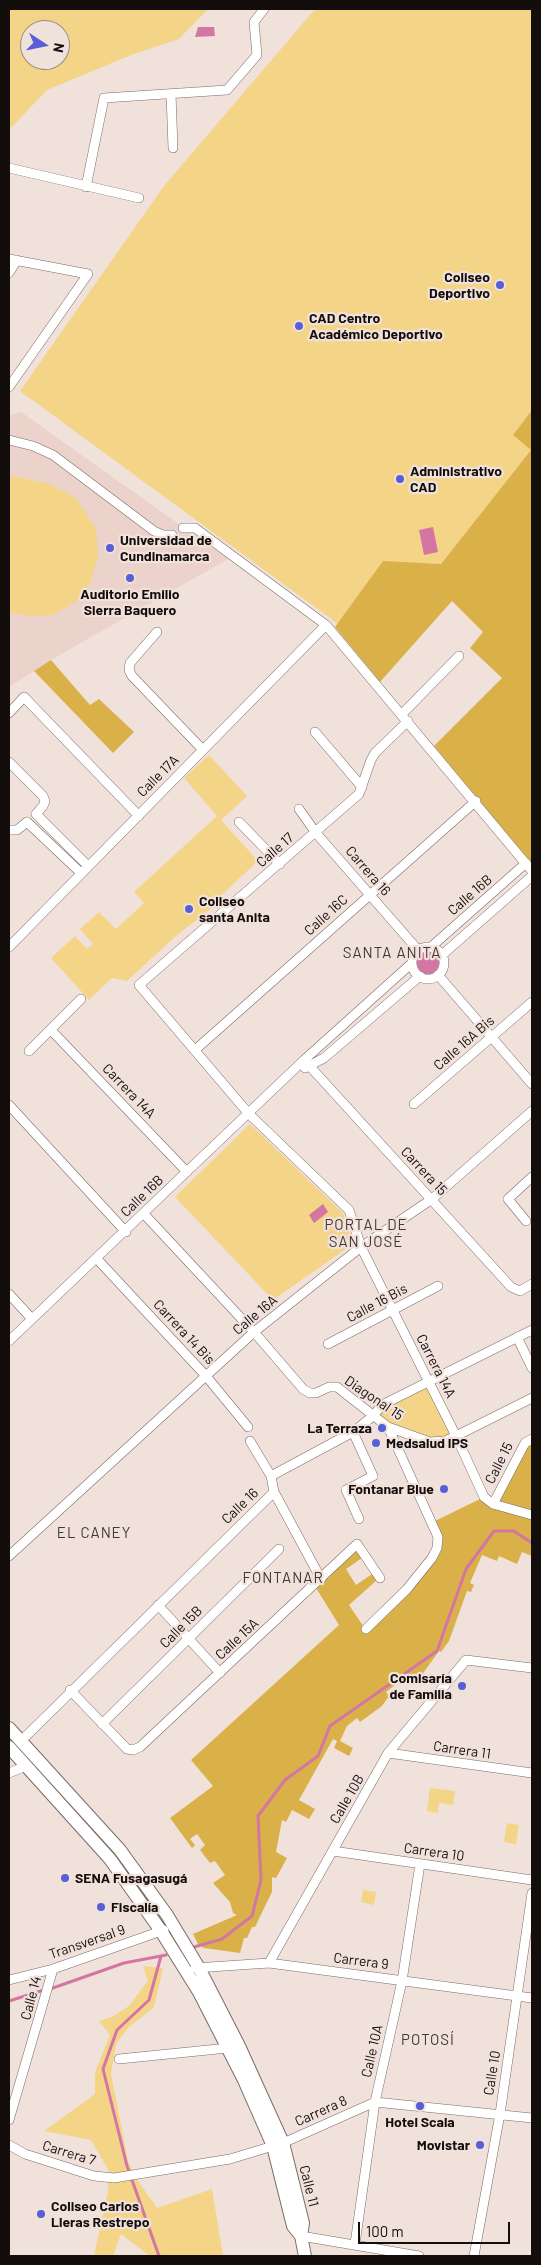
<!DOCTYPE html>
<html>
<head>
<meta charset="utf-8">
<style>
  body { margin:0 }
  #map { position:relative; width:541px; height:2265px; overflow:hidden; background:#f1e1db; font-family:Barlow,sans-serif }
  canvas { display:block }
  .frame { position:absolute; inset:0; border:10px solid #130d0c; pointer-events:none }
  .north { position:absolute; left:20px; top:20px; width:50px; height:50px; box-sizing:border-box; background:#f1e1db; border:1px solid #988c88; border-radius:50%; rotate:101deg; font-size:14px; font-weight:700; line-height:20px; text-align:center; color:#130d0c }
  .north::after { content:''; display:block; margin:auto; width:18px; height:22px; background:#585ed5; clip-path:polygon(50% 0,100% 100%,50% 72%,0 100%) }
  .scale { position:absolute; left:358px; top:2222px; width:152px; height:22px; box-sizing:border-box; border:2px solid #130d0c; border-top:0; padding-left:6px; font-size:15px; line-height:18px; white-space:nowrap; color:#130d0c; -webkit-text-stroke:4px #f1e1db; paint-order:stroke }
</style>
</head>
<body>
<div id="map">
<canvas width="541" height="2265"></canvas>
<div class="frame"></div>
<div class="north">N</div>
<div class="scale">100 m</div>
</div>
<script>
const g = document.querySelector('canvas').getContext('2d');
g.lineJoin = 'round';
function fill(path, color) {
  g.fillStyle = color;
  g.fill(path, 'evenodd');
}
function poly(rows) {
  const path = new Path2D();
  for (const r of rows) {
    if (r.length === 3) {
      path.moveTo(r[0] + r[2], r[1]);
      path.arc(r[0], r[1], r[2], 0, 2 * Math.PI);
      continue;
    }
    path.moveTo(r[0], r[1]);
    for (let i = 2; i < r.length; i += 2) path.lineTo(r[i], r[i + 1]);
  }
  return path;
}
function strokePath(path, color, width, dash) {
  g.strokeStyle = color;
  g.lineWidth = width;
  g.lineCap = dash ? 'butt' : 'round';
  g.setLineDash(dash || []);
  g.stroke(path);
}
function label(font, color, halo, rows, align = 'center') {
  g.font = font + ' Barlow,sans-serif';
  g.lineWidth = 4.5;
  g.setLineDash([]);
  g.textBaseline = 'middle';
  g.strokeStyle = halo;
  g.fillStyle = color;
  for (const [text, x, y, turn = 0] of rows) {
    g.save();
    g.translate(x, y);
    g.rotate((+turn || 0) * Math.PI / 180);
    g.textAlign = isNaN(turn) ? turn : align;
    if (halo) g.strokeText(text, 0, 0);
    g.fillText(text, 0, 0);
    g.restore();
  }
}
const built = poly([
  [21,412,228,559,58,656,9,687,9,415]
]);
const green = poly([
  [9,9,208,9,179,39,131,55,47,90,9,130],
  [30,30,60,30,60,60,30,60],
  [315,9,532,9,532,410,513,435,532,449,441,564,383,562,338,624,20,391,164,186],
  [9,475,49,484,75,497,96,529,98,557,89,586,82,598,53,615,31,616,9,612],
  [209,755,247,796,221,820,258,861,215,901,217,904,177,935,127,981,112,978,89,1000,51,958,75,936,87,949,93,944,80,929,99,912,116,929,144,903,134,892,217,816,184,778],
  [250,1124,343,1213,353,1244,273,1300,175,1197],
  [428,1386,453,1435,445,1439,430,1439,393,1426,376,1416,383,1407],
  [430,1788,455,1791,453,1805,439,1803,438,1813,427,1811],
  [507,1823,519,1825,516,1844,504,1842],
  [363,1890,376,1892,374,1905,361,1902],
  [143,1966,163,1968,154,2007,128,2028,116,2044,111,2074,128,2161,140,2184,157,2208,212,2189,223,2256,150,2256,121,2234,113,2256,94,2256,108,2191,109,2171,91,2140,44,2131,95,2094,95,2072,110,2035,99,2021,112,2017,129,2006,148,1981]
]);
const forest = poly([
  [532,410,532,864,434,746,502,678,470,648,483,632,452,601,380,682,335,627,383,561,441,564,531,450,513,435],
  [51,660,90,705,99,699,134,732,113,753,34,671],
  [532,1443,532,1511,499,1501,527,1446],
  [480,1499,491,1507,532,1519,532,1556,522,1552,517,1564,499,1556,497,1561,482,1555,470,1583,474,1585,471,1592,467,1591,449,1641,441,1652,439,1651,416,1683,407,1676,386,1692,389,1696,382,1706,360,1722,357,1718,347,1726,340,1741,353,1748,349,1756,334,1748,337,1741,333,1739,299,1800,315,1809,309,1819,292,1810,286,1822,282,1820,276,1852,287,1858,276,1878,272,1877,272,1892,255,1927,252,1927,247,1938,244,1938,240,1953,204,1948,198,1944,193,1934,237,1915,233,1913,230,1902,213,1883,225,1875,215,1861,210,1863,200,1850,205,1845,197,1834,190,1839,195,1845,192,1848,170,1818,213,1786,191,1760,339,1625,316,1588,356,1549,362,1558,346,1569,356,1585,372,1574,377,1580,349,1605,368,1633,435,1560,435,1521]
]);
const water = poly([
  [198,27,214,27,215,36,195,37],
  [433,527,438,552,424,555,419,530],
  [428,963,11],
  [323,1204,328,1212,314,1223,309,1215]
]);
const stream = poly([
  [194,1947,222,1939,252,1916,261,1880,258,1816,285,1780,318,1756,330,1726,437,1651,466,1569,494,1531,514,1531,532,1543],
  [50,1989,124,1963,161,1956],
  [9,2001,44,1990],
  [159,2256,127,2166,103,2069,117,2030,149,2000,161,1956,166,1955]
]);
const street = poly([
  [171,94,173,148],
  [9,168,139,198],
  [86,187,104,98,227,90,257,55,254,22,264,9],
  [9,259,88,274,9,387],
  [9,273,17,260],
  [9,440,33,446,53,455,154,531,163,535,172,535],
  [183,528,195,528,326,625,532,871],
  [157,632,130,663,129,670,132,676,203,750],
  [9,713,24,697,139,816],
  [402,714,459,656],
  [408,721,375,753,371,760,359,794,139,985,249,1114,349,1210,361,1247,456,1436,484,1497,493,1504,532,1515],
  [315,732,362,787],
  [9,762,43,796,45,801,43,806,36,814,88,866],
  [299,809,316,833,418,950],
  [239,822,280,864],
  [9,830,17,830,27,822,81,873],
  [428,963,16],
  [9,947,326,625],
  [431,947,526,863],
  [442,955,532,876],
  [438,975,532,1084],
  [51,1030,187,1172],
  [195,1050,476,801],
  [29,1051,81,999],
  [304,1060,511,1287,520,1291,532,1284],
  [305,1068,324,1058,420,976],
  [414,1104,532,1002],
  [9,1105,126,1232],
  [144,1214,254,1332,303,1389,310,1393,316,1393,329,1387,337,1387,388,1427,430,1442,445,1441,456,1436,532,1398],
  [526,1221,508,1199,532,1177],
  [97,1259,206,1376,248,1427],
  [9,1294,32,1319],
  [517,1337,532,1368],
  [9,1341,304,1060,412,963],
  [328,1344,438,1286],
  [353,1432,373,1476,346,1490,359,1519],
  [250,1441,271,1476],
  [274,1492,321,1579],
  [493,1504,525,1443,532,1439],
  [9,1556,254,1332,361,1247,432,1199,532,1111],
  [158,1605,220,1673],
  [366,1629,407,1589,432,1558,437,1548,438,1537,388,1427],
  [70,1690,127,1749,133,1750,140,1747,357,1544,380,1578],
  [102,1724,279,1549],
  [21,1741,274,1492,271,1476,353,1432,373,1416,382,1405,532,1330],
  [388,1753,532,1773],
  [9,1773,26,1766],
  [333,1851,532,1880],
  [269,1963,388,1753,466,1660,532,1668],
  [195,1968,269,1963,532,1998],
  [9,1980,53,1969,164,1930],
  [119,2059,228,2048],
  [9,2120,53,1969],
  [9,2145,25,2154,94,2176,114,2178,230,2159,283,2143,375,2102,532,2118],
  [301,2236,419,2256],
  [355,2244,375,2102,402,1981,420,1864],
  [474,2256,500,2114,532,1893]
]);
const secondary = poly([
  [9,1728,120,1850,167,1915,199,1968,239,2046,283,2143,303,2223,301,2236,305,2256],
  [9,1747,110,1859,161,1931,199,1992,244,2080,273,2146,293,2226,301,2236]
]);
const markers = [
  [500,285,5,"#585ed5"],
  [299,326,5,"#585ed5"],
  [400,479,5,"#585ed5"],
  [110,548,5,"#585ed5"],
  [130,578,5,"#585ed5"],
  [189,909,5,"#585ed5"],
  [382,1428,5,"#585ed5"],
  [376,1443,5,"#585ed5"],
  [444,1489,5,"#585ed5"],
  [462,1686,5,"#585ed5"],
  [65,1878,5,"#585ed5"],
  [101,1907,5,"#585ed5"],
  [420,2106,5,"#585ed5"],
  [480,2145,5,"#585ed5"],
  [41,2214,5,"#585ed5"]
];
const poiNames = [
  ["Coliseo",490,277,"right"],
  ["Deportivo",490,293,"right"],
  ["CAD Centro",309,318],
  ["Académico Deportivo",309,334],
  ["Administrativo",410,471],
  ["CAD",410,487],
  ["Universidad de",120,540],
  ["Cundinamarca",120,556],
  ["Auditorio Emilio",130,594,"center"],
  ["Sierra Baquero",130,610,"center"],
  ["Coliseo",199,901],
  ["santa Anita",199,917],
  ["La Terraza",372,1428,"right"],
  ["Medsalud IPS",386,1443],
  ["Fontanar Blue",434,1489,"right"],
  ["Comisaría",452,1678,"right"],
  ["de Familia",452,1694,"right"],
  ["SENA Fusagasugá",75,1878],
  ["Fiscalía",111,1907],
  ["Hotel Scala",420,2122,"center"],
  ["Movistar",470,2145,"right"],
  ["Coliseo Carlos",51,2206],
  ["Lleras Restrepo",51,2222]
];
const streetNames = [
  ["Calle 17A",158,776,-45],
  ["Calle 17",275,850,-41],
  ["Carrera 16",368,871,49],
  ["Calle 16B",470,895,-41],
  ["Calle 16C",326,915,-42],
  ["Calle 16A Bis",464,1043,-41],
  ["Carrera 14A",129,1091,46],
  ["Carrera 15",424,1171,47],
  ["Calle 16B",142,1196,-44],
  ["Calle 16 Bis",377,1303,-28],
  ["Calle 16A",255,1315,-40],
  ["Carrera 14 Bis",184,1332,47],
  ["Carrera 14A",436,1366,63],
  ["Diagonal 15",374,1398,34],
  ["Calle 15",499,1463,-63],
  ["Calle 16",240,1506,-44],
  ["Calle 15B",181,1627,-45],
  ["Calle 15A",237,1639,-43],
  ["Carrera 11",462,1750,8],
  ["Calle 10B",347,1799,-60],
  ["Carrera 10",434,1852,8],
  ["Transversal 9",87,1942,-19],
  ["Carrera 9",361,1961,7],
  ["Calle 14",31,1998,-75],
  ["Calle 10A",372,2051,-77],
  ["Calle 10",492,2073,-81],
  ["Carrera 8",321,2111,-24],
  ["Carrera 7",69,2153,17],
  ["Calle 11",309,2186,76]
];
const neighbourhoodNames = [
  ["SANTA ANITA",392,953],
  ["PORTAL DE",366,1225],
  ["SAN JOSÉ",366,1242],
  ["EL CANEY",94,1533],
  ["FONTANAR",283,1578],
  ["POTOSÍ",428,2040]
];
fill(built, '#ebd2cb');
fill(green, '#f4d486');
fill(forest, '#dab149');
fill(water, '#d376a4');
strokePath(stream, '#d376a4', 3);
strokePath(street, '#796b66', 10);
strokePath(secondary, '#796b66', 14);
strokePath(street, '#fff', 9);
strokePath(secondary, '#fff', 12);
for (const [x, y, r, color] of markers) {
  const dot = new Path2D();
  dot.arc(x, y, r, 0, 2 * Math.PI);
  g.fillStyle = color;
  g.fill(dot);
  strokePath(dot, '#f1e1db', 2);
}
label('bold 14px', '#130d0c', '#f1e1db', poiNames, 'left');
label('14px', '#130d0c', '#f1e1db', streetNames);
g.letterSpacing = '1px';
label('15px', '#433733', '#f1e1db', neighbourhoodNames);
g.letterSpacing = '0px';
</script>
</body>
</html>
